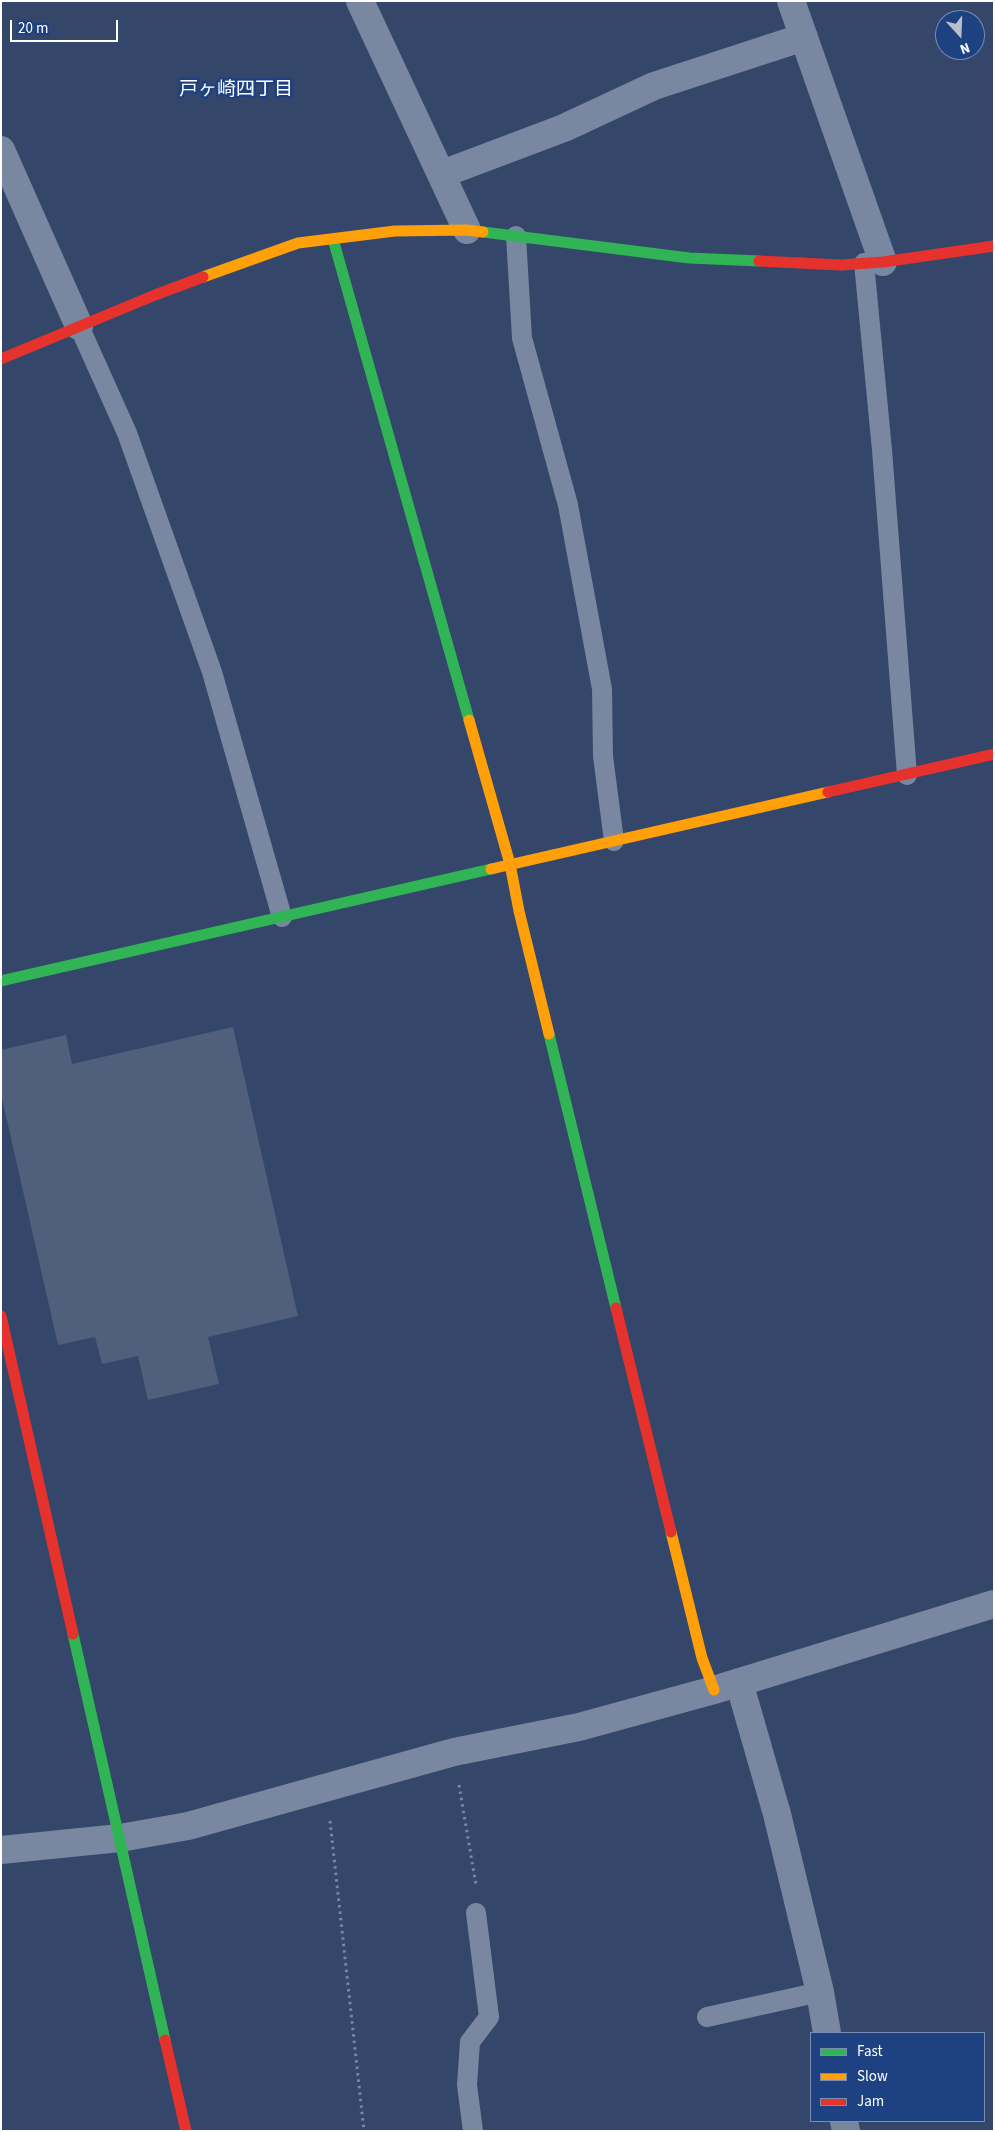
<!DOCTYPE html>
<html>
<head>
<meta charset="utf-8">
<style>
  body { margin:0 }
  #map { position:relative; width:995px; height:2132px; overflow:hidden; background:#34476a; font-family:"Source Sans 3",sans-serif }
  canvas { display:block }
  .frame { position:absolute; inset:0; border:2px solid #fff; pointer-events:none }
  .legend { position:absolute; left:810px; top:2032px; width:175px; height:90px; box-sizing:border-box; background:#1d4181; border:1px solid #778db3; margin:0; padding:6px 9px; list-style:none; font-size:15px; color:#fff }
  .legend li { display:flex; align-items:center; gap:10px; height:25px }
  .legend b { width:25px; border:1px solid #778db3 }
  .north { position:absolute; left:935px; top:10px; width:50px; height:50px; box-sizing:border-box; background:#1d4181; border:1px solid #778db3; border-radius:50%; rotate:160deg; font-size:14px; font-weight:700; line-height:20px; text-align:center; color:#fff }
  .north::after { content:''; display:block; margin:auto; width:18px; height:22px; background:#b8bfcb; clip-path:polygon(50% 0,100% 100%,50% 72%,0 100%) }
  .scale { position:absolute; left:10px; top:20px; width:108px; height:22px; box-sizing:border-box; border:2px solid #fff; border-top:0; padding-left:6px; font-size:15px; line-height:18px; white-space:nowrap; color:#fff; -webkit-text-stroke:4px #1d4181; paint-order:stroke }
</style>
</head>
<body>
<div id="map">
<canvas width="995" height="2132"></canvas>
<div class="frame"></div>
<ul class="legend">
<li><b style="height:6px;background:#30b455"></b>Fast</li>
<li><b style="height:6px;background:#ff9f0a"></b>Slow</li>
<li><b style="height:6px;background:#e5322d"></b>Jam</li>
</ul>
<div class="north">N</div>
<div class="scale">20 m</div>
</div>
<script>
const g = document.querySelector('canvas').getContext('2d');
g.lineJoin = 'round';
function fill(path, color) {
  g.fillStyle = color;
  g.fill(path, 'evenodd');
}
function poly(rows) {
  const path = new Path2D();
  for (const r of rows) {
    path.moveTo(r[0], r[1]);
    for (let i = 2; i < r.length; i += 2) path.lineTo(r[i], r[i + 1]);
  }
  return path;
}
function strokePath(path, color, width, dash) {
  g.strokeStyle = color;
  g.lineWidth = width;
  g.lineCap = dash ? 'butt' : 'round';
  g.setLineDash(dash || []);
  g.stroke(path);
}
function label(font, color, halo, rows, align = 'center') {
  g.font = font + ' "Source Sans 3","Noto Sans JP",sans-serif';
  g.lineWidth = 5;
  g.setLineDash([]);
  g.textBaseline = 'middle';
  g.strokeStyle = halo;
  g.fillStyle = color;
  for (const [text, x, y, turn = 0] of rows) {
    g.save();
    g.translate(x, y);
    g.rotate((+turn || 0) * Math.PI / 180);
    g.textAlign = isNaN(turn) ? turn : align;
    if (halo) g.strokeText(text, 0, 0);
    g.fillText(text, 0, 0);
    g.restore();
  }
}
const building = poly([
  [233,1027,298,1316,208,1337,219,1384,148,1400,138,1356,102,1364,95,1337,58,1345,1,1094,1,1050,66,1035,72,1064]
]);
const path = poly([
  [459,1785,476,1885],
  [330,1821,364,2131]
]);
const lane = poly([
  [516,236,522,338,568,505,602,689,603,756,614,841],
  [864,263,882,450,907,775],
  [79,326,127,433,212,672,282,917],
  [707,2017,820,1992],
  [473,2131,467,2085,470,2042,489,2017,476,1913]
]);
const street = poly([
  [360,1,467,230],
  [791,1,883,262],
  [1,150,79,326],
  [442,174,564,128,654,86,804,37],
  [739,1682,777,1814,820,1992,827,2033],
  [1,1850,120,1838,188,1826,454,1752,579,1727,714,1690,994,1604],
  [844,2121,846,2131]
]);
const fast = poly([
  [483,232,689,258,759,261],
  [333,239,469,720],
  [1,981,491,869],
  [549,1034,616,1308],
  [73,1634,165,2040]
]);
const slow = poly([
  [203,277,298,243,395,231,467,230,483,232],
  [469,720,510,864,519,911,549,1034],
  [491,869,828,792],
  [671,1532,702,1658,714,1690]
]);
const jam = poly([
  [759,261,841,265,883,262,994,246],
  [1,359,155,295,203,277],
  [828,792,994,754],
  [616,1308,671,1532],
  [1,1316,73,1634],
  [165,2040,186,2131]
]);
const neighbourhoodNames = [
  ["戸ヶ崎四丁目",236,91]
];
fill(building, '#505f7c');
strokePath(path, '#7988a0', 3, [2.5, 4]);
strokePath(lane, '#7988a0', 20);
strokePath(street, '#7988a0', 28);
strokePath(fast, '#30b455', 11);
strokePath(slow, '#ff9f0a', 11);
strokePath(jam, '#e5322d', 11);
label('19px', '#fff', '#1d4181', neighbourhoodNames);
</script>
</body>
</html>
